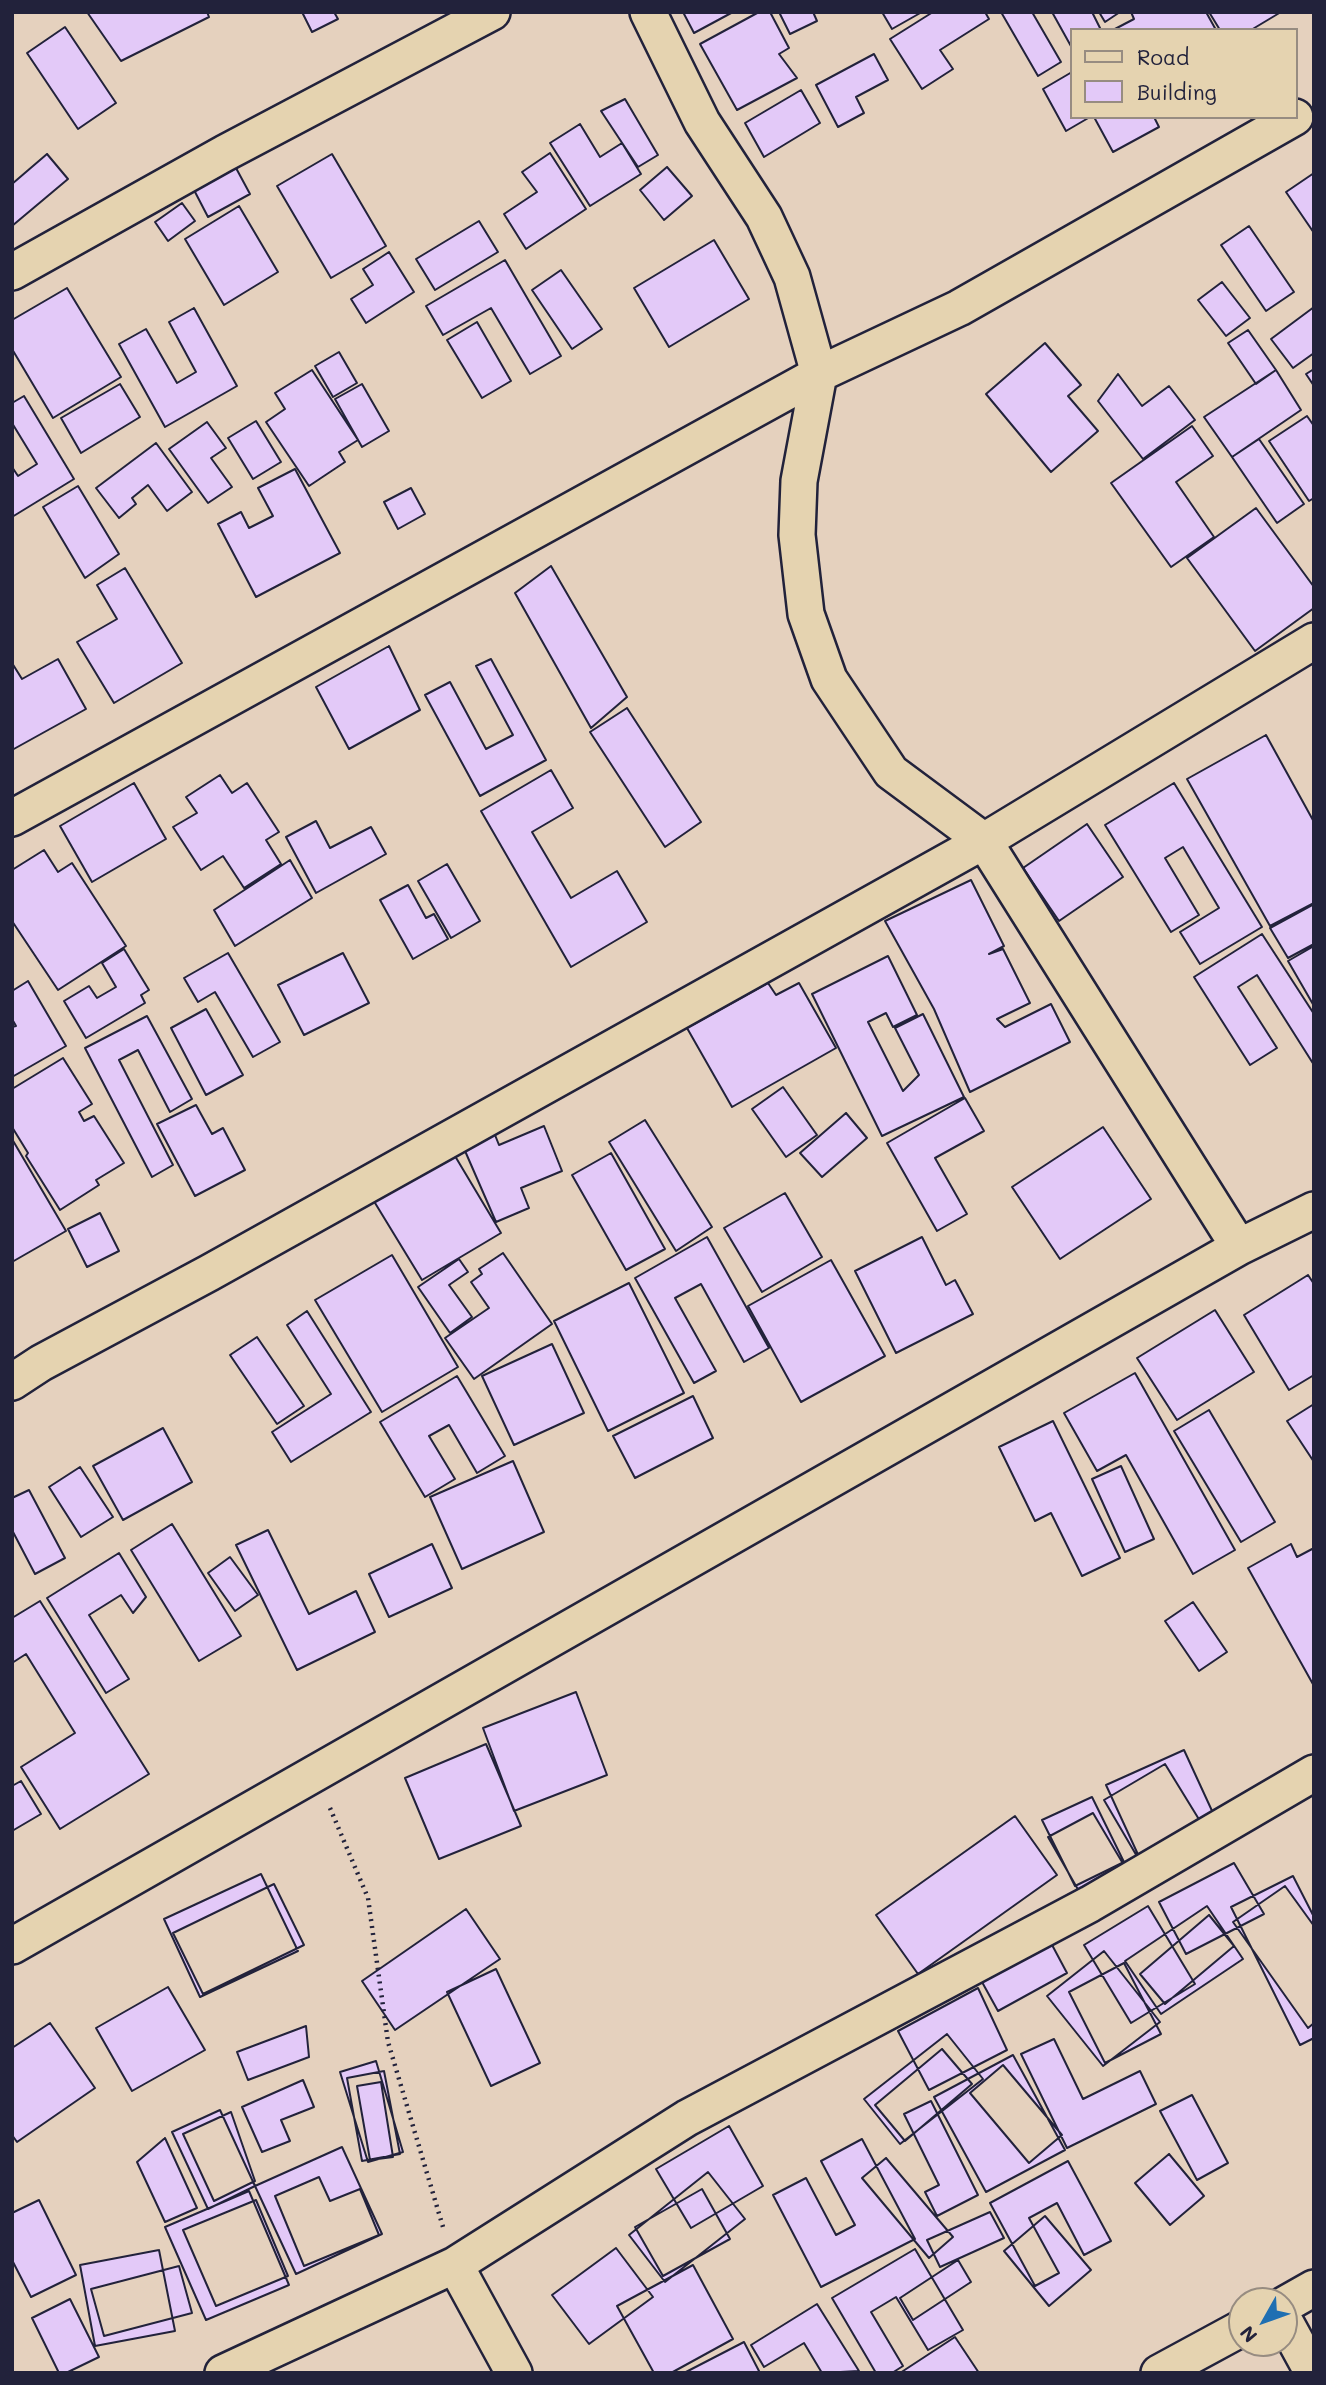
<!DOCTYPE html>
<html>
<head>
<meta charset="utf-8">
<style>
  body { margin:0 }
  #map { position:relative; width:1326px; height:2385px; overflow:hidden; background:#e5d1be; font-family:Mali,sans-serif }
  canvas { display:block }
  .frame { position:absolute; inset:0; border:14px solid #22223b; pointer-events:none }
  .legend { position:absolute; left:1070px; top:28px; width:228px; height:91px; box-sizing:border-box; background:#e5d3b0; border:2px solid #978c81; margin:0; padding:9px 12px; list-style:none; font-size:21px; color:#22223b }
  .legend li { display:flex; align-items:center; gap:14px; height:35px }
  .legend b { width:35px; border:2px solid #978c81 }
  .north { position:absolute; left:1228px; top:2287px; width:70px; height:70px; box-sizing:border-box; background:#e5d3b0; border:2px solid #978c81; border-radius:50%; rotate:230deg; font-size:19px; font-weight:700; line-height:28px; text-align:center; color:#22223b }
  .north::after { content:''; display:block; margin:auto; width:24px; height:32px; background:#1f6fb2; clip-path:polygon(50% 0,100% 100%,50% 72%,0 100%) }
</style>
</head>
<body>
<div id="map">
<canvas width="1326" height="2385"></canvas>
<div class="frame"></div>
<ul class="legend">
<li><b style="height:9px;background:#e5d3b0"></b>Road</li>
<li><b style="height:19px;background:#e3c9f8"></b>Building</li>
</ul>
<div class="north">N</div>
</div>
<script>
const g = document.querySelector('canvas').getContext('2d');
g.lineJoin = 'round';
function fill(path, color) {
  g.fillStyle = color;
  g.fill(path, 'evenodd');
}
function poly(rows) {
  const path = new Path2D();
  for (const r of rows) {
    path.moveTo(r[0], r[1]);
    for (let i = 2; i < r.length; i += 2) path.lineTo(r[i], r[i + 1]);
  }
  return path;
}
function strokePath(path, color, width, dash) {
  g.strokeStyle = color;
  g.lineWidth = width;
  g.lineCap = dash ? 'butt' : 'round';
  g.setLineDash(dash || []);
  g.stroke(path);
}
const building = poly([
  [87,12,207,12,209,17,121,61,87,12],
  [302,12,334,12,338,19,312,32,302,12],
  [683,12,733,12,694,33,683,12],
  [759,12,770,12,789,48,779,54,797,78,737,110,700,44,759,12],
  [779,12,813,12,817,21,790,34,779,12],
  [882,12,922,12,892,29,882,12],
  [933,12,985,12,989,19,940,50,953,69,922,89,890,39,933,12],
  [1001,12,1032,12,1061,62,1038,76,1001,12],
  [1052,12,1092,12,1101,30,1072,30,1072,48,1052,12],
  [1099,12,1120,12,1105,22,1099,12],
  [1131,12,1206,12,1216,30,1113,30,1134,19,1131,12],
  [1209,12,1281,12,1251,30,1220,30,1209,12],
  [65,27,116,103,78,129,27,53,65,27],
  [874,54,888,80,856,97,864,113,838,127,816,85,874,54],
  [1072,72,1072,117,1090,117,1066,131,1043,89,1072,72],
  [801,90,820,123,764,157,745,123,801,90],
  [625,99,658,155,638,167,601,111,625,99],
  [1094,117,1154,117,1159,127,1113,152,1094,117],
  [580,124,600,157,622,143,641,174,590,206,550,143,580,124],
  [550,153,586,209,526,249,504,214,537,192,522,172,550,153],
  [47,154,68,179,12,226,12,184,47,154],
  [332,154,386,246,331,278,277,186,332,154],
  [667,167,692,196,664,220,640,190,667,167],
  [236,168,250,194,208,217,194,190,236,168],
  [1314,173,1314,233,1286,192,1314,173],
  [182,203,195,221,168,241,155,222,182,203],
  [239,206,278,272,224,305,185,239,239,206],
  [479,221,498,252,435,290,416,259,479,221],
  [1249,226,1294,292,1266,311,1221,245,1249,226],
  [714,240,749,299,669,347,634,288,714,240],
  [389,252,414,292,366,323,351,299,373,285,363,269,389,252],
  [505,260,561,356,530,374,491,308,443,335,426,306,505,260],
  [561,270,602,329,572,349,532,290,561,270],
  [1222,282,1250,318,1226,336,1198,300,1222,282],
  [67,288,121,377,53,418,12,349,12,320,67,288],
  [1314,307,1314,353,1293,368,1271,339,1314,307],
  [194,308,237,386,165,427,119,344,146,329,177,383,196,372,169,322,194,308],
  [477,322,511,381,482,398,447,340,477,322],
  [1248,330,1276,370,1256,384,1228,343,1248,330],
  [1045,343,1081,385,1068,396,1098,431,1051,472,986,394,1045,343],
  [339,352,357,383,333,397,315,366,339,352],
  [1314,369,1314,386,1306,374,1314,369],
  [312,370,358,440,339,452,345,462,309,486,266,422,285,409,275,393,312,370],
  [1276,370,1301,410,1232,457,1204,417,1276,370],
  [1118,374,1142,406,1169,386,1195,420,1143,459,1098,401,1118,374],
  [120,384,140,417,81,453,61,418,120,384],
  [362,384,389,431,362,447,335,399,362,384],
  [24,396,74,479,12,517,12,467,18,476,37,464,12,423,12,403,24,396],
  [1307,416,1314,426,1314,498,1309,501,1269,441,1307,416],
  [256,421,281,462,253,479,228,438,256,421],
  [207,422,226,448,211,458,232,487,208,503,169,449,207,422],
  [1192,426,1213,456,1176,482,1214,537,1171,567,1111,483,1192,426],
  [1259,439,1304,504,1277,523,1232,457,1259,439],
  [156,443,192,492,167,511,148,485,132,498,136,504,119,518,96,488,156,443],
  [295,469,340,553,256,597,218,524,241,512,249,528,273,516,258,488,295,469],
  [78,486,119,554,85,578,43,507,78,486],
  [411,488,425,514,398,529,384,502,411,488],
  [1256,508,1314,587,1314,608,1255,651,1187,558,1256,508],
  [551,566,627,697,591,728,515,593,551,566],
  [125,568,182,663,114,703,77,642,117,619,97,585,125,568],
  [389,646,420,710,349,749,316,687,389,646],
  [58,659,86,709,12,750,12,663,22,679,58,659],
  [491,659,546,760,480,796,425,695,450,682,486,749,513,735,476,666,491,659],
  [627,708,701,822,665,847,590,732,627,708],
  [1266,735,1314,822,1314,903,1270,926,1187,779,1266,735],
  [551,770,573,808,532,832,571,898,617,871,647,922,571,967,481,811,551,770],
  [220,775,232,793,247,783,279,832,266,840,281,864,244,888,223,856,201,870,173,827,197,813,186,797,220,775],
  [134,783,166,839,92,882,60,826,134,783],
  [1174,783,1262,927,1200,964,1180,932,1219,908,1183,847,1165,858,1199,915,1171,932,1105,825,1174,783],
  [316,821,330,848,371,827,386,854,316,893,286,837,316,821],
  [1087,824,1123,877,1059,921,1023,868,1087,824],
  [44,850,58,872,72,863,126,946,58,990,12,921,12,870,44,850],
  [290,860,312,898,235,946,214,910,290,860],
  [447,864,480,921,451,938,418,881,447,864],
  [971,880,1004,946,989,954,1003,949,1030,1003,997,1019,1005,1027,1051,1004,1070,1042,970,1092,934,1009,885,921,971,880],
  [408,885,426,918,434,914,448,939,413,959,380,900,408,885],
  [1314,904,1314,944,1288,958,1270,928,1314,904],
  [1262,934,1314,1014,1314,1065,1257,975,1238,987,1277,1048,1250,1065,1194,977,1262,934],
  [1314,946,1314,1006,1288,961,1314,946],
  [124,949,149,990,141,995,145,1003,86,1038,64,1001,89,986,97,998,116,987,102,963,124,949],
  [228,953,280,1042,253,1057,215,992,198,1002,184,978,228,953],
  [343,953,369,1003,304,1035,278,985,343,953],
  [888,956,917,1015,893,1027,886,1013,868,1022,903,1091,919,1075,895,1028,923,1014,964,1097,882,1136,812,994,888,956],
  [28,981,66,1046,12,1077,12,1027,16,1026,12,1019,12,991,28,981],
  [768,983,776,995,799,983,836,1048,732,1107,687,1028,768,983],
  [206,1009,243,1075,206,1095,171,1028,206,1009],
  [147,1016,192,1099,170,1112,138,1050,119,1060,173,1165,152,1177,85,1048,147,1016],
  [63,1058,92,1104,79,1112,84,1121,94,1116,124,1163,96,1180,99,1185,60,1210,26,1156,28,1153,12,1127,12,1089,63,1058],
  [783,1087,817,1135,786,1157,752,1109,783,1087],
  [965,1098,984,1131,935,1158,967,1214,937,1231,887,1143,965,1098],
  [196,1105,212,1134,223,1128,245,1170,195,1196,157,1124,196,1105],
  [846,1113,867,1138,822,1177,800,1153,846,1113],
  [645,1120,712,1227,676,1251,609,1142,645,1120],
  [544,1126,562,1171,521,1188,529,1208,496,1222,462,1144,493,1130,499,1145,544,1126],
  [1103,1127,1151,1199,1060,1259,1012,1187,1103,1127],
  [12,1139,66,1231,12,1262,12,1139],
  [452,1151,501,1233,422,1280,372,1198,452,1151],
  [611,1153,665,1249,626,1270,572,1175,611,1153],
  [785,1193,822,1257,762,1292,724,1228,785,1193],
  [100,1213,119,1251,87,1267,68,1229,100,1213],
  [707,1237,769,1348,744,1362,701,1284,675,1298,716,1371,694,1383,635,1278,707,1237],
  [922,1237,946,1285,955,1280,973,1314,896,1353,855,1271,922,1237],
  [503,1253,552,1324,474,1379,445,1338,489,1308,471,1282,482,1274,479,1269,503,1253],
  [392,1255,458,1367,382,1412,315,1300,392,1255],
  [459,1259,468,1272,449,1285,472,1317,450,1333,418,1287,459,1259],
  [831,1260,885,1356,801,1402,748,1306,831,1260],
  [1308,1275,1314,1284,1314,1375,1289,1390,1244,1315,1308,1275],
  [629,1283,684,1393,608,1431,554,1321,629,1283],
  [1215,1310,1254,1372,1177,1420,1137,1358,1215,1310],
  [307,1311,371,1412,291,1462,272,1432,331,1394,287,1325,307,1311],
  [257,1337,304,1406,277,1424,230,1355,257,1337],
  [552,1344,584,1413,514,1445,482,1376,552,1344],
  [1135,1373,1235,1550,1193,1574,1126,1455,1097,1471,1064,1413,1135,1373],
  [457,1376,505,1456,477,1473,449,1425,429,1436,455,1479,425,1497,380,1422,457,1376],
  [693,1396,713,1438,635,1478,613,1436,693,1396],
  [1314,1404,1314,1462,1287,1421,1314,1404],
  [1209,1410,1275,1522,1241,1542,1174,1431,1209,1410],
  [1053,1421,1120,1558,1082,1576,1051,1513,1035,1521,999,1447,1053,1421],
  [163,1428,192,1482,123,1520,93,1466,163,1428],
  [513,1461,544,1532,462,1569,430,1497,513,1461],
  [1121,1466,1154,1539,1125,1552,1092,1479,1121,1466],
  [80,1467,113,1517,81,1537,49,1487,80,1467],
  [29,1490,65,1558,35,1574,12,1530,12,1498,29,1490],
  [172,1524,241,1636,199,1661,131,1550,172,1524],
  [268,1530,309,1614,356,1591,375,1632,297,1670,236,1545,268,1530],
  [432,1544,452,1588,389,1617,369,1574,432,1544],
  [1291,1544,1297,1557,1314,1548,1314,1686,1248,1568,1291,1544],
  [119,1553,146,1597,133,1613,121,1595,89,1615,129,1679,106,1693,47,1598,119,1553],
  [230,1557,258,1595,235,1611,208,1573,230,1557],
  [40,1601,149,1774,60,1829,21,1767,75,1733,26,1654,12,1663,12,1618,40,1601],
  [1193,1602,1227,1652,1199,1671,1165,1621,1193,1602],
  [576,1692,607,1775,514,1811,483,1728,576,1692],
  [486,1744,521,1826,439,1859,405,1778,486,1744],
  [1184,1750,1219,1826,1141,1861,1106,1785,1184,1750],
  [1165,1764,1200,1821,1138,1858,1104,1800,1165,1764],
  [21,1781,41,1814,12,1831,12,1786,21,1781],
  [1092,1797,1124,1862,1075,1886,1042,1820,1092,1797],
  [1093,1813,1125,1867,1080,1893,1048,1837,1093,1813],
  [1015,1816,1057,1875,918,1974,876,1915,1015,1816],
  [1234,1863,1264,1914,1186,1954,1159,1902,1234,1863],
  [261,1874,298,1951,200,1997,164,1919,261,1874],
  [1293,1876,1314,1917,1314,2038,1300,2045,1231,1907,1293,1876],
  [274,1884,304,1945,203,1994,173,1933,274,1884],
  [1285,1886,1314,1926,1314,2023,1308,2028,1233,1922,1285,1886],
  [1148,1906,1195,1984,1131,2023,1084,1945,1148,1906],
  [1207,1906,1243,1959,1161,2014,1125,1961,1207,1906],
  [466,1909,500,1959,395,2030,362,1981,466,1909],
  [1209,1915,1234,1946,1165,2004,1140,1974,1209,1915],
  [1051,1943,1067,1973,998,2011,982,1982,1051,1943],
  [1104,1951,1160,2022,1103,2066,1047,1996,1104,1951],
  [1124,1963,1161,2034,1105,2063,1069,1992,1124,1963],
  [496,1969,540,2063,491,2086,447,1992,496,1969],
  [168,1987,205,2050,132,2091,96,2028,168,1987],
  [978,1988,1007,2050,929,2090,898,2031,978,1988],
  [50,2023,95,2088,17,2142,12,2135,12,2048,50,2023],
  [306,2026,309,2057,248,2080,237,2052,306,2026],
  [947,2034,983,2079,900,2144,864,2099,947,2034],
  [1054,2039,1083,2099,1140,2071,1156,2104,1067,2148,1021,2054,1054,2039],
  [942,2049,972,2084,905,2141,875,2105,942,2049],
  [1013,2055,1065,2150,986,2192,934,2097,1013,2055],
  [376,2061,403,2152,368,2162,340,2072,376,2061],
  [1003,2065,1062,2135,1029,2163,970,2093,1003,2065],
  [384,2071,400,2154,362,2161,347,2078,384,2071],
  [303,2080,314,2107,281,2120,290,2141,262,2152,242,2107,303,2080],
  [381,2082,393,2157,370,2160,357,2086,381,2082],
  [1192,2095,1228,2163,1197,2180,1160,2111,1192,2095],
  [931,2101,978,2195,937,2216,925,2192,939,2185,904,2114,931,2101],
  [220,2110,255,2186,208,2209,172,2132,220,2110],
  [231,2112,255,2181,214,2201,183,2134,231,2112],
  [729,2126,763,2186,691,2228,656,2169,729,2126],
  [165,2138,197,2208,165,2222,137,2162,165,2138],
  [862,2139,915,2239,821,2287,773,2195,806,2178,836,2235,855,2225,821,2161,862,2139],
  [342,2147,382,2234,296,2274,255,2186,342,2147],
  [1169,2154,1204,2196,1170,2225,1135,2183,1169,2154],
  [886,2158,953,2237,929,2258,862,2178,886,2158],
  [1068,2161,1111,2241,1084,2255,1057,2203,1029,2218,1059,2273,1035,2286,990,2203,1068,2161],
  [708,2172,745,2219,665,2282,629,2235,708,2172],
  [319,2177,330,2201,360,2189,379,2235,304,2266,275,2196,319,2177],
  [702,2189,730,2239,663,2276,635,2227,702,2189],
  [249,2191,289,2285,206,2320,165,2227,249,2191],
  [39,2200,76,2275,31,2297,12,2260,12,2213,39,2200],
  [256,2200,288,2276,216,2306,183,2230,256,2200],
  [990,2212,1004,2238,940,2267,927,2240,990,2212],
  [1045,2216,1091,2270,1049,2306,1004,2251,1045,2216],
  [616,2248,653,2297,589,2344,552,2295,616,2248],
  [915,2249,963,2330,928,2350,896,2297,871,2312,903,2366,892,2373,876,2373,832,2298,915,2249],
  [159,2250,175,2331,95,2346,80,2265,159,2250],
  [958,2260,971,2282,913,2320,900,2298,958,2260],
  [693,2265,733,2339,671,2373,654,2373,617,2306,693,2265],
  [179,2266,192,2313,104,2336,91,2289,179,2266],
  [70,2299,99,2357,66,2373,59,2373,32,2318,70,2299],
  [817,2304,859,2371,822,2373,804,2343,764,2367,751,2345,817,2304],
  [955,2337,979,2373,900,2373,955,2337],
  [744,2342,760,2373,684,2373,744,2342]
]);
const path = poly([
  [330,1808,368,1898,388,2042,443,2227]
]);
const street = poly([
  [648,12,702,122,764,217,792,277,819,374,799,481,797,535,806,614,829,679,891,772,984,841,1239,1247],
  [12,272,225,153,492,12],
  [12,818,819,374,959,308,1295,117],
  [12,1382,41,1363,209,1273,984,841,1314,641],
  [12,1946,1239,1247,1314,1210],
  [455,2265,687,2118,1090,1904,1314,1773],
  [1284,2305,1314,2288],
  [1284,2320,1313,2373],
  [223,2373,455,2265,514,2373],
  [1159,2373,1242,2328]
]);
fill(building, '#e3c9f8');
strokePath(building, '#22223b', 2);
strokePath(street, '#22223b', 40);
strokePath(path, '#22223b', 4.5, [2, 5]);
strokePath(street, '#e5d3b0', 35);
</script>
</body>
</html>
